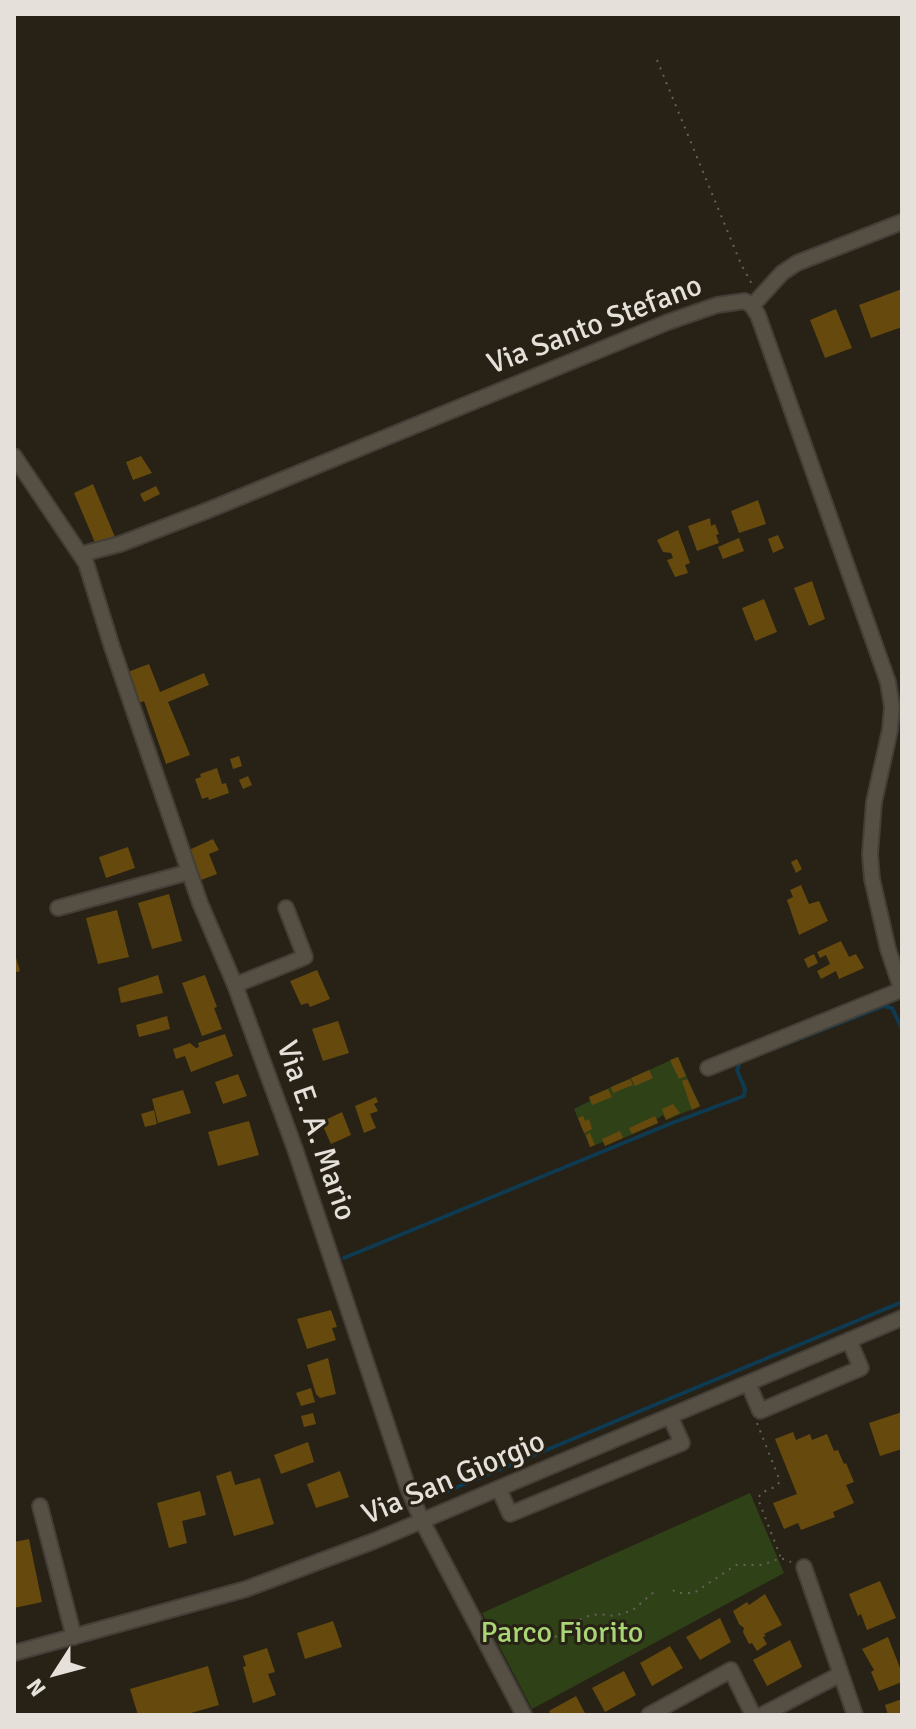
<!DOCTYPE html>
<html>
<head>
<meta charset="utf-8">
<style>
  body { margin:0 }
  #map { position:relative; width:916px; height:1729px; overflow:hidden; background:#272116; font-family:Signika,sans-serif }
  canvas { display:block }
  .frame { position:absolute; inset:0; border:16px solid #e5e1da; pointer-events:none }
  .north { position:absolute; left:16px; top:1633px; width:80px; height:80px; -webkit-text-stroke:6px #272116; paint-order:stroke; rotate:234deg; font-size:22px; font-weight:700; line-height:32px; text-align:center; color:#e5e1da }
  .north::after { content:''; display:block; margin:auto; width:28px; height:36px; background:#e5e1da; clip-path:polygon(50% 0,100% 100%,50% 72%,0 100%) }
</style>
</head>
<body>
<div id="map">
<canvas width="916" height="1729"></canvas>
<div class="frame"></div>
<div class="north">N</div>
</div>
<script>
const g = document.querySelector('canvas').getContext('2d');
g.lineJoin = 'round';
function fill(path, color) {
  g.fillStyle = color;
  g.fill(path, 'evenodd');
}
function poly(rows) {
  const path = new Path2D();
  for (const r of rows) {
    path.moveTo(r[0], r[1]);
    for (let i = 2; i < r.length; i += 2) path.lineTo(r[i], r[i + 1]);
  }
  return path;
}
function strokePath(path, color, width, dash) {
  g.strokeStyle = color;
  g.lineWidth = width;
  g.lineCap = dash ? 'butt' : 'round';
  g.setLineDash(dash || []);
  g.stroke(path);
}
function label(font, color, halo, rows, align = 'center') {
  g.font = font + ' Signika,sans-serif';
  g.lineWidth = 6;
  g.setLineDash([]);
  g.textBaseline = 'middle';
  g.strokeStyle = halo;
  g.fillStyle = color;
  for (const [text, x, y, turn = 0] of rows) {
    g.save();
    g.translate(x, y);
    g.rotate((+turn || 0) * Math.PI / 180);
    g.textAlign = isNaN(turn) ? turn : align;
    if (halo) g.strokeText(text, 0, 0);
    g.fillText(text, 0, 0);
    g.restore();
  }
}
const green = poly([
  [678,1057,700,1106,666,1120,663,1115,657,1119,658,1123,605,1146,603,1142,590,1147,574,1109,590,1101,589,1097],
  [750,1493,784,1573,532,1709,482,1613]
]);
const stream = poly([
  [344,1258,672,1123,744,1096,745,1089,737,1070,740,1062,884,1006,892,1008,902,1029],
  [443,1493,902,1302]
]);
const building = poly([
  [902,289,902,327,871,338,859,305],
  [836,309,852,348,825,358,810,320],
  [141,456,152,473,133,480,126,462],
  [93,484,115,537,96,545,74,493],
  [156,486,160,494,144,502,140,494],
  [758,500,766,524,739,533,731,511],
  [710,518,711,526,715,524,719,534,716,535,719,543,697,551,688,526],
  [678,530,690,563,685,565,688,573,675,577,667,560,673,558,671,553,663,552,657,540],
  [778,535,784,548,773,553,768,539],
  [739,538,744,551,723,559,718,547],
  [812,581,825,619,809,626,794,588],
  [764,599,777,632,755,641,742,608],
  [149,664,160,692,204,673,209,685,168,702,190,755,166,764,144,701,137,704,125,673],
  [239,756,242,766,233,769,230,759],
  [217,768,222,784,226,783,229,793,209,800,208,797,202,799,195,779,201,777,200,774],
  [248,776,252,785,243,789,239,780],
  [213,839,219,850,209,854,217,874,201,880,189,850],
  [128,847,135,868,106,878,99,857],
  [797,859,802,869,796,873,791,862],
  [801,885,809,904,819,901,828,921,799,935,787,900,793,897,790,890],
  [169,894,182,941,152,949,138,903],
  [117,910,129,957,98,964,86,918],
  [841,941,849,957,856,954,864,968,839,979,836,971,821,979,817,971,830,964,826,955,820,958,817,952],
  [14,951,20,971,14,973],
  [814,954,818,963,808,968,804,959],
  [317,970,330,999,310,1007,308,1003,301,1005,290,981],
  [158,975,163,993,121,1003,118,988],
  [205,975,217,1007,214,1008,222,1029,202,1036,182,983],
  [167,1016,170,1029,139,1037,136,1025],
  [338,1021,349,1053,323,1061,312,1029],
  [225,1034,233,1056,191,1072,185,1056,176,1059,173,1049,190,1043,196,1048,199,1047,198,1043],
  [678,1057,686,1076,679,1079,670,1060],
  [649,1070,653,1078,635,1086,631,1078],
  [238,1074,247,1096,223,1104,215,1082],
  [630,1079,633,1085,613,1093,611,1087],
  [687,1079,700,1106,692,1110,682,1081],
  [608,1089,612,1097,592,1105,589,1097],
  [183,1090,191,1113,158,1123,152,1099],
  [376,1097,378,1102,374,1104,378,1111,370,1114,376,1128,364,1133,355,1106],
  [673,1104,680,1113,666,1120,662,1109],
  [154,1110,157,1124,145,1127,141,1114],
  [342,1112,351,1135,331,1144,321,1122],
  [583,1116,585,1121,589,1119,592,1129,584,1133,578,1118],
  [655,1116,658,1123,632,1134,629,1128],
  [249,1121,259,1155,218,1166,208,1132],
  [620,1131,623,1138,605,1146,602,1139],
  [590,1133,595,1145,590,1147,586,1135],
  [331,1310,337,1327,332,1328,336,1340,307,1349,297,1319],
  [328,1358,336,1394,320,1398,316,1394,307,1365],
  [311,1388,315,1402,301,1406,296,1393],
  [902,1412,902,1449,880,1456,869,1423],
  [313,1413,316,1424,304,1427,301,1416],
  [793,1432,796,1440,810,1434,812,1440,827,1434,834,1451,838,1450,844,1464,846,1463,854,1482,846,1485,854,1503,833,1512,835,1517,801,1530,798,1523,784,1529,773,1503,797,1494,775,1439],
  [308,1442,314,1462,281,1474,274,1455],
  [231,1471,235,1485,260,1478,274,1524,234,1536,216,1476],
  [340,1471,349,1497,316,1508,307,1484],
  [200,1491,206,1515,182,1521,187,1543,169,1548,157,1503],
  [29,1539,42,1602,14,1608,14,1542],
  [880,1581,896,1618,867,1630,861,1614,858,1616,849,1594],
  [765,1594,782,1625,764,1634,766,1636,763,1637,767,1644,757,1651,752,1643,749,1644,743,1632,744,1628,739,1624,733,1611,747,1602,749,1605],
  [720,1618,731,1642,700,1660,686,1637],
  [333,1621,342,1647,305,1659,297,1633],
  [888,1637,902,1673,902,1682,879,1691,871,1672,874,1670,862,1649],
  [790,1640,802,1667,767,1686,753,1660],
  [670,1646,683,1668,652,1686,640,1663],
  [267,1648,275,1672,268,1674,276,1695,253,1703,243,1667,246,1666,243,1656],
  [208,1666,219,1705,184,1715,138,1715,130,1689],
  [624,1671,636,1695,605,1712,592,1688],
  [576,1696,586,1715,551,1715,549,1711],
  [902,1699,902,1715,888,1715,885,1705]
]);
const path = poly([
  [657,60,741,264,753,286],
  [757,1423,780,1481,777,1486,761,1493,758,1499,781,1558],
  [673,1590,677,1593,694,1593,736,1565,762,1565,781,1558,791,1562],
  [499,1639,550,1638,562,1635,572,1631,577,1622,584,1617,599,1614,614,1616,633,1610,655,1591]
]);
const minor = poly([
  [752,306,782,273,797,263,902,222],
  [14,456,86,563,112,647,200,903,235,985,295,1149,408,1488,422,1521,524,1715],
  [82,554,120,544,206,511,668,322,717,305,745,301,752,306,758,315,888,682,892,707,890,730,874,802,870,854,872,879,888,949,902,991],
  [58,908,189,872],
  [235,985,305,957,286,908],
  [708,1068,901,990],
  [748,1383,760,1411,861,1368,849,1340],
  [499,1489,510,1514,682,1443,670,1416],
  [40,1506,74,1637],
  [804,1567,855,1715],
  [14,1653,246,1589,374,1541,902,1318],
  [649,1715,731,1670,753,1715],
  [762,1715,839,1675]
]);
const streetNames = [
  ["Via Santo Stefano",595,326,-21],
  ["Via E. A. Mario",315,1131,71],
  ["Via San Giorgio",454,1479,-23]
];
const parkNames = [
  ["Parco Fiorito",562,1634]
];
fill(green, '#2f4217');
strokePath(stream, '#0e3b51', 4);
fill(building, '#664a0d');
strokePath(minor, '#433e37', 18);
strokePath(path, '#666157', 2, [2, 6]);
strokePath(minor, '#564f43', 14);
label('30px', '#e5e1da', '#272116', streetNames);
label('30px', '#a9d575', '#272116', parkNames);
</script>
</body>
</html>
